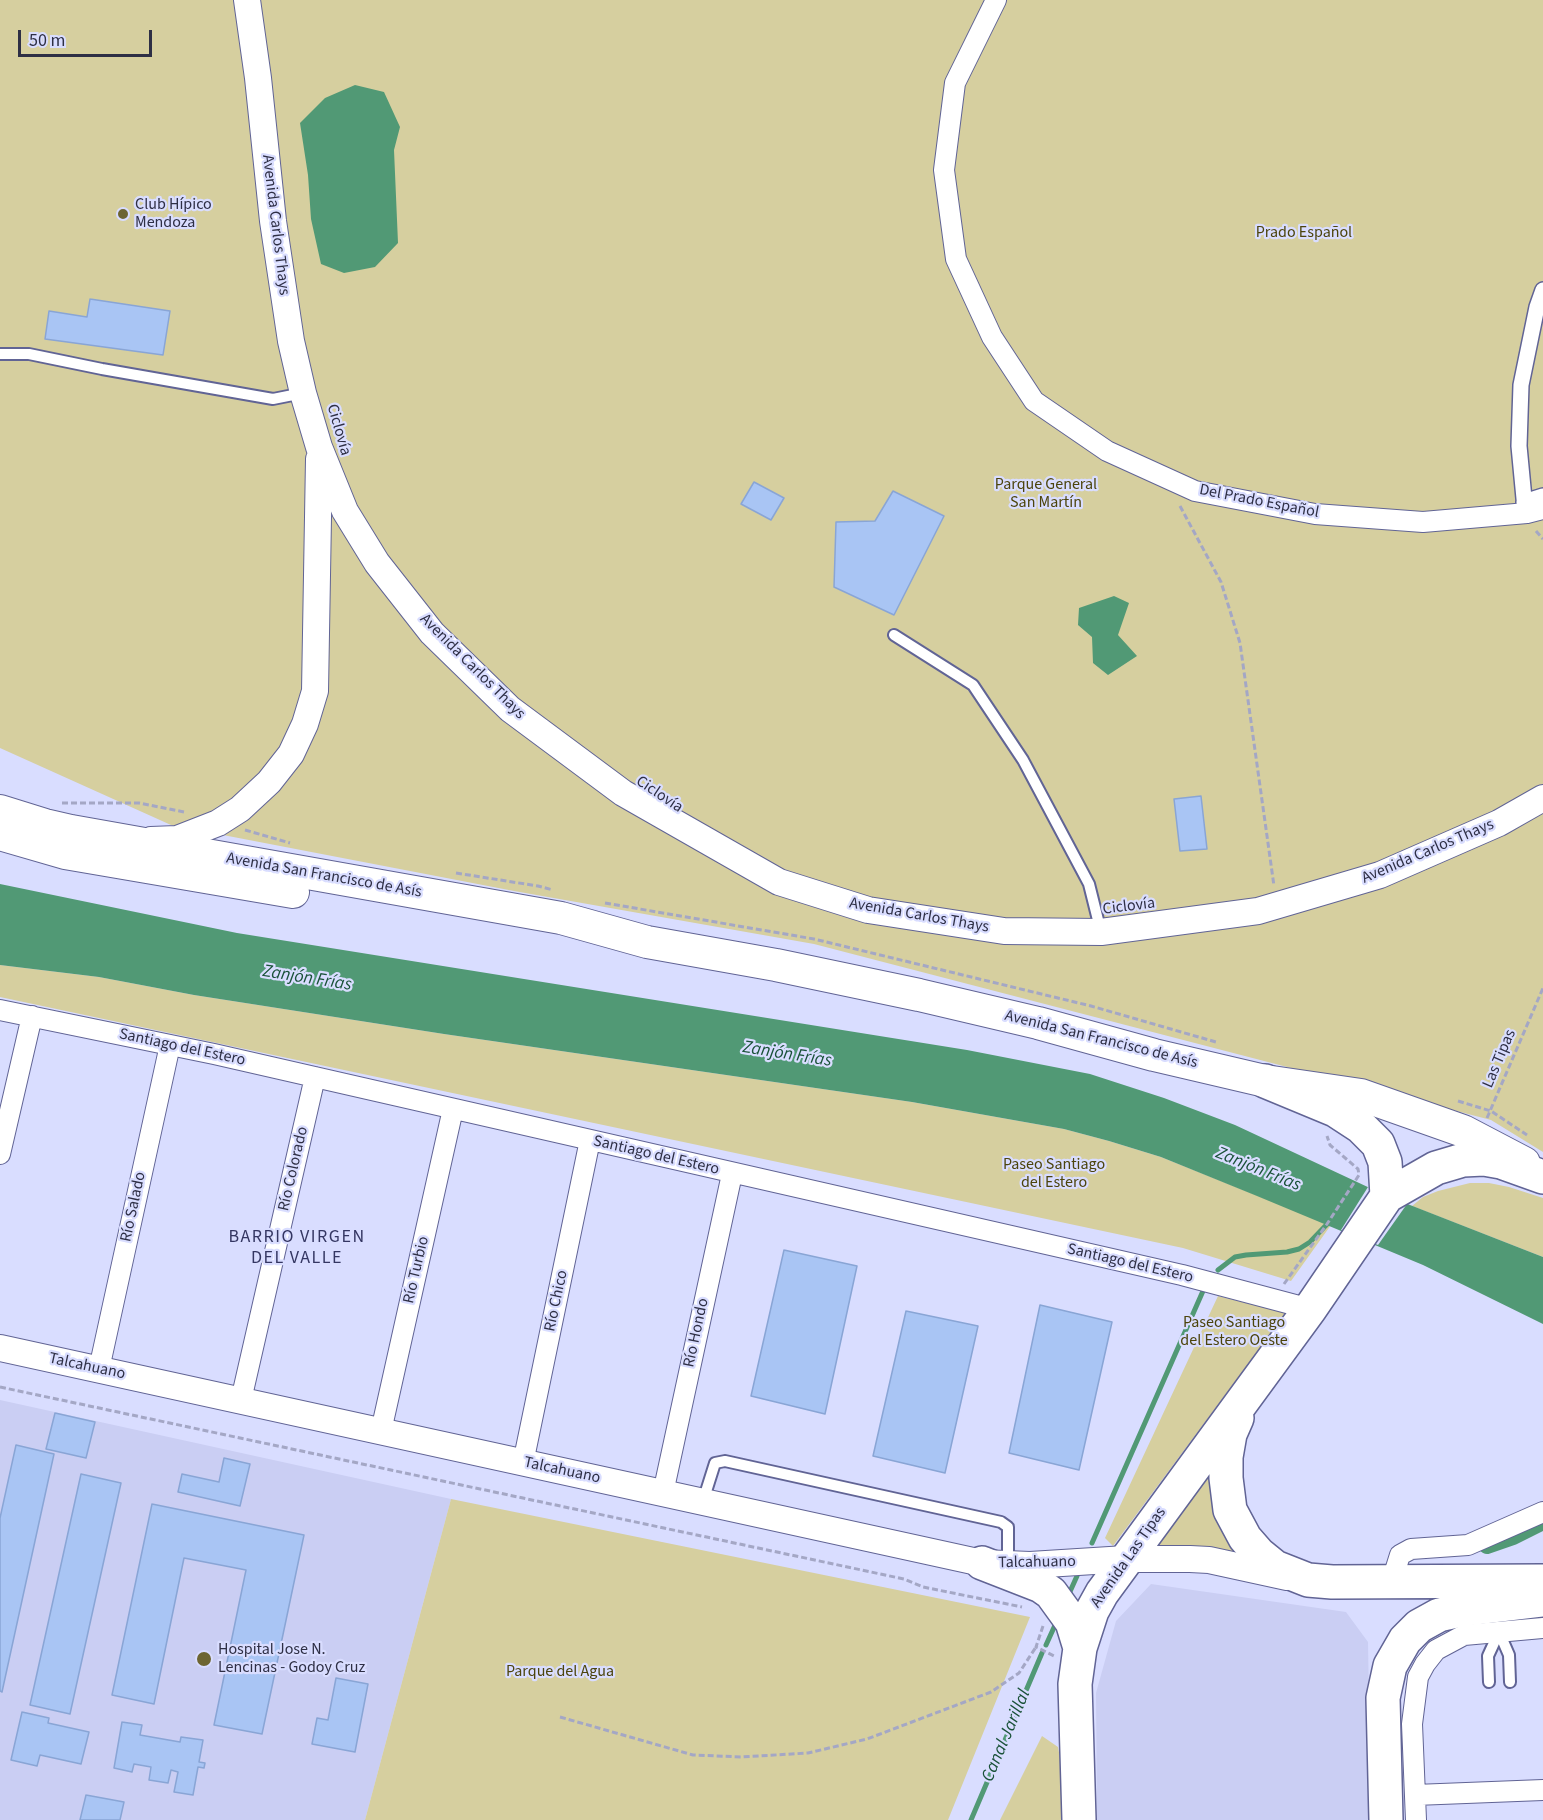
<!DOCTYPE html>
<html>
<head>
<meta charset="utf-8">
<style>
  body { margin:0 }
  #map { position:relative; width:1543px; height:1820px; overflow:hidden; background:#d9ddff; font-family:"Source Sans 3",sans-serif }
  canvas { display:block }
  .scale { position:absolute; left:18px; top:30px; width:134px; height:27px; box-sizing:border-box; border:3px solid #2e2f45; border-top:0; padding-left:8px; font-size:18px; line-height:21px; white-space:nowrap; color:#2e2f45; -webkit-text-stroke:4px #d9ddff; paint-order:stroke }
</style>
</head>
<body>
<div id="map">
<canvas width="1543" height="1820"></canvas>
<div class="scale">50 m</div>
</div>
<script>
const g = document.querySelector('canvas').getContext('2d');
g.lineJoin = 'round';
function fill(path, color) {
  g.fillStyle = color;
  g.fill(path, 'evenodd');
}
function poly(rows) {
  const path = new Path2D();
  for (const r of rows) {
    path.moveTo(r[0], r[1]);
    for (let i = 2; i < r.length; i += 2) path.lineTo(r[i], r[i + 1]);
  }
  return path;
}
function strokePath(path, color, width, dash) {
  g.strokeStyle = color;
  g.lineWidth = width;
  g.lineCap = dash ? 'butt' : 'round';
  g.setLineDash(dash || []);
  g.stroke(path);
}
function label(font, color, halo, rows, align = 'center') {
  g.font = font + ' "Source Sans 3",sans-serif';
  g.lineWidth = 4.5;
  g.setLineDash([]);
  g.textBaseline = 'middle';
  g.strokeStyle = halo;
  g.fillStyle = color;
  for (const [text, x, y, turn = 0] of rows) {
    g.save();
    g.translate(x, y);
    g.rotate((+turn || 0) * Math.PI / 180);
    g.textAlign = isNaN(turn) ? turn : align;
    if (halo) g.strokeText(text, 0, 0);
    g.fillText(text, 0, 0);
    g.restore();
  }
}
const built = poly([
  [0,1400,451,1499,365,1820,0,1820],
  [1151,1584,1346,1612,1368,1642,1371,1820,1097,1820,1096,1693,1116,1621]
]);
const green = poly([
  [0,0,1543,0,1543,1152,1491,1120,814,944,514,891,171,825,0,748],
  [0,965,99,977,194,995,444,1034,912,1102,1064,1129,1109,1141,1161,1157,1331,1225,1291,1281,1183,1248,0,997],
  [1470,1183,1489,1183,1509,1187,1543,1198,1543,1257,1412,1206,1423,1197,1438,1191],
  [1218,1296,1286,1313,1113,1546,1105,1538],
  [1213,1470,1245,1555,1155,1549],
  [451,1499,1030,1617,948,1820,365,1820],
  [1042,1736,1058,1747,1062,1769,1063,1820,1000,1820]
]);
const water = poly([
  [355,85,384,92,400,127,394,150,398,243,375,267,344,273,321,264,311,219,308,175,300,123,325,98],
  [1114,596,1129,603,1118,635,1137,656,1108,675,1093,663,1092,637,1078,625,1079,608],
  [0,884,237,933,967,1050,1090,1074,1164,1098,1235,1125,1387,1196,1543,1257,1543,1324,1423,1265,1257,1196,1161,1157,1109,1141,1064,1129,912,1102,444,1034,194,995,99,977,0,965]
]);
const pier = poly([
  [1368,1187,1407,1204,1378,1245,1341,1230]
]);
const stream = poly([
  [1218,1270,1235,1257,1246,1255,1287,1252,1299,1249,1310,1242,1332,1219],
  [1092,1543,1203,1291],
  [1068,1596,1077,1576],
  [1046,1645,1056,1623],
  [971,1820,1042,1653]
]);
const canal = poly([
  [1487,1545,1513,1536,1541,1522]
]);
const building = poly([
  [90,299,170,311,163,355,45,339,49,311,87,317,90,299],
  [754,482,784,498,771,520,741,504,754,482],
  [893,491,944,516,894,615,834,587,836,522,875,521,893,491],
  [1201,796,1207,849,1180,851,1174,799,1201,796],
  [784,1250,857,1266,825,1414,751,1396,784,1250],
  [1040,1305,1112,1322,1079,1470,1009,1453,1040,1305],
  [906,1311,978,1326,945,1473,873,1456,906,1311],
  [55,1413,95,1422,86,1458,46,1449,55,1413],
  [16,1445,54,1454,2,1692,0,1691,0,1518,16,1445],
  [224,1458,250,1464,240,1506,178,1492,182,1474,219,1482,224,1458],
  [81,1474,121,1483,70,1714,30,1705,81,1474],
  [152,1504,304,1535,262,1734,214,1725,246,1570,184,1558,154,1704,112,1695,152,1504],
  [336,1678,368,1684,355,1752,312,1744,317,1718,328,1720,336,1678],
  [22,1712,49,1718,48,1723,89,1732,81,1764,40,1755,37,1766,11,1760,22,1712],
  [122,1722,142,1725,140,1735,180,1742,181,1737,203,1740,199,1762,205,1763,204,1768,198,1767,193,1795,174,1792,178,1772,171,1770,168,1783,149,1780,151,1767,134,1764,132,1772,114,1768,122,1722],
  [86,1795,124,1802,120,1820,80,1820,86,1795]
]);
const path = poly([
  [1180,506,1221,582,1240,643,1274,886],
  [1536,531,1543,539],
  [62,803,139,803,184,812],
  [245,830,290,843],
  [456,873,538,886,553,890],
  [605,903,814,939,1091,1006,1216,1042],
  [1458,1101,1491,1111,1527,1135],
  [1487,1118,1543,988],
  [1284,1284,1327,1224,1359,1175,1358,1169,1330,1145,1327,1136],
  [0,1387,904,1579,923,1587,1022,1607],
  [1043,1626,1036,1647,1054,1656],
  [560,1717,693,1755,741,1757,808,1753,867,1739,991,1692,1019,1673,1036,1647]
]);
const service = poly([
  [0,354,29,354,102,369,273,399,303,393],
  [894,635,973,685,1023,760,1089,884,1101,932],
  [703,1501,715,1463,725,1461,1001,1522,1008,1527,1008,1564],
  [1489,1682,1488,1656,1499,1632,1509,1655,1510,1682]
]);
const pedestrian = poly([
  [1524,502,1543,496],
  [1527,513,1525,509,1519,446,1521,385,1537,307,1543,290]
]);
const minor = poly([
  [996,0,955,83,944,170,956,259,992,337,1034,401,1107,451,1195,491,1315,514,1423,522,1527,513,1543,509],
  [0,1010,214,1054,1182,1275,1310,1309],
  [0,1154,32,1016],
  [99,1369,170,1045],
  [241,1400,315,1077],
  [381,1431,453,1109],
  [523,1463,590,1140],
  [663,1493,732,1174],
  [1398,1582,1395,1571,1400,1555,1411,1549,1468,1545,1543,1512],
  [1415,1795,1543,1790],
  [1416,1820,1412,1724,1418,1677,1425,1664,1436,1650,1464,1635,1543,1628]
]);
const tertiary = poly([
  [247,0,258,78,273,221,291,341,303,393,319,447,345,511,377,563,432,633,510,709,623,793,779,882,868,910,1004,931,1101,932,1258,911,1380,875,1499,823,1543,798],
  [151,840,177,839,218,823,240,809,269,782,291,754,305,724,315,691,319,459],
  [0,1348,982,1563,1030,1565,1126,1559,1190,1559,1209,1560,1287,1577]
]);
const primary = poly([
  [0,811,45,825,71,831,561,918,647,942,776,965,919,995,1038,1023,1154,1055,1265,1081,1361,1095,1463,1131,1524,1163],
  [0,834,65,853,293,892]
]);
const trunk = poly([
  [1265,1081,1335,1110,1361,1127,1378,1144,1385,1162,1387,1196],
  [1387,1196,1436,1168,1463,1160,1484,1159,1501,1162,1543,1177],
  [1237,1418,1230,1434,1226,1457,1226,1478,1230,1510,1245,1538,1259,1554,1275,1567,1308,1580,1332,1582,1543,1581],
  [982,1563,1041,1586,1051,1593,1072,1622,1080,1648],
  [1079,1820,1075,1684,1080,1648,1092,1611,1102,1593,1310,1309,1387,1196],
  [1386,1820,1383,1698,1390,1666,1405,1640,1419,1626,1439,1615,1466,1609,1543,1600]
]);
const markers = [
  [123,214,6,"#6d6531"],
  [204,1659,8,"#6d6531"]
];
const poiNames = [
  ["Club Hípico",135,205],
  ["Mendoza",135,223],
  ["Hospital Jose N.",218,1650],
  ["Lencinas - Godoy Cruz",218,1668]
];
const streetNames = [
  ["Avenida Carlos Thays",275,225,83],
  ["Ciclovía",338,430,74],
  ["Del Prado Español",1259,502,11],
  ["Avenida Carlos Thays",472,667,45],
  ["Ciclovía",659,795,34],
  ["Avenida Carlos Thays",1428,852,-23],
  ["Avenida San Francisco de Asís",324,876,10],
  ["Ciclovía",1129,907,-7],
  ["Avenida Carlos Thays",919,916,10],
  ["Avenida San Francisco de Asís",1101,1040,14],
  ["Santiago del Estero",182,1048,12],
  ["Las Tipas",1500,1059,-67],
  ["Santiago del Estero",656,1156,13],
  ["Río Colorado",294,1169,-77],
  ["Río Salado",134,1207,-78],
  ["Santiago del Estero",1130,1264,13],
  ["Río Turbio",417,1270,-77],
  ["Río Chico",557,1301,-78],
  ["Río Hondo",697,1333,-78],
  ["Talcahuano",87,1367,12],
  ["Talcahuano",562,1471,12],
  ["Avenida Las Tipas",1129,1558,-55],
  ["Talcahuano",1037,1563,-1]
];
const parkNames = [
  ["Prado Español",1304,233],
  ["Parque General",1046,485],
  ["San Martín",1046,503],
  ["Paseo Santiago",1054,1165],
  ["del Estero",1054,1183],
  ["Paseo Santiago",1234,1323],
  ["del Estero Oeste",1234,1341],
  ["Parque del Agua",560,1672]
];
const waterNames = [
  ["Zanjón Frías",307,979,9],
  ["Zanjón Frías",787,1055,9],
  ["Zanjón Frías",1258,1170,22],
  ["Canal Jarillal",1007,1736,-67]
];
const neighbourhoodNames = [
  ["BARRIO VIRGEN",297,1238],
  ["DEL VALLE",297,1259]
];
fill(built, '#cacef3');
fill(green, '#d6cf9f');
fill(water, '#519975');
fill(pier, '#d9ddff');
strokePath(stream, '#519975', 5);
strokePath(canal, '#519975', 18);
fill(building, '#a9c5f4');
strokePath(building, '#89a5d5', 1.5);
strokePath(service, '#616495', 14);
strokePath(pedestrian, '#616495', 18);
strokePath(minor, '#616495', 22);
strokePath(tertiary, '#616495', 28);
strokePath(primary, '#616495', 34);
strokePath(trunk, '#616495', 36);
strokePath(path, '#a4a7c5', 3, [6, 3]);
strokePath(service, '#fff', 10);
strokePath(pedestrian, '#fff', 15);
strokePath(minor, '#fff', 20);
strokePath(tertiary, '#fff', 26);
strokePath(primary, '#fff', 32);
strokePath(trunk, '#fff', 33);
for (const [x, y, r, color] of markers) {
  const dot = new Path2D();
  dot.arc(x, y, r, 0, 2 * Math.PI);
  g.fillStyle = color;
  g.fill(dot);
  strokePath(dot, '#d9ddff', 2);
}
label('16px', '#2e2f45', '#d9ddff', poiNames, 'left');
label('16px', '#2e2f45', '#d9ddff', streetNames);
label('16px', '#4c440c', '#d9ddff', parkNames);
label('italic 18px', '#1a5239', '#d9ddff', waterNames);
g.letterSpacing = '1.5px';
label('18px', '#343662', '#d9ddff', neighbourhoodNames);
g.letterSpacing = '0px';
</script>
</body>
</html>
